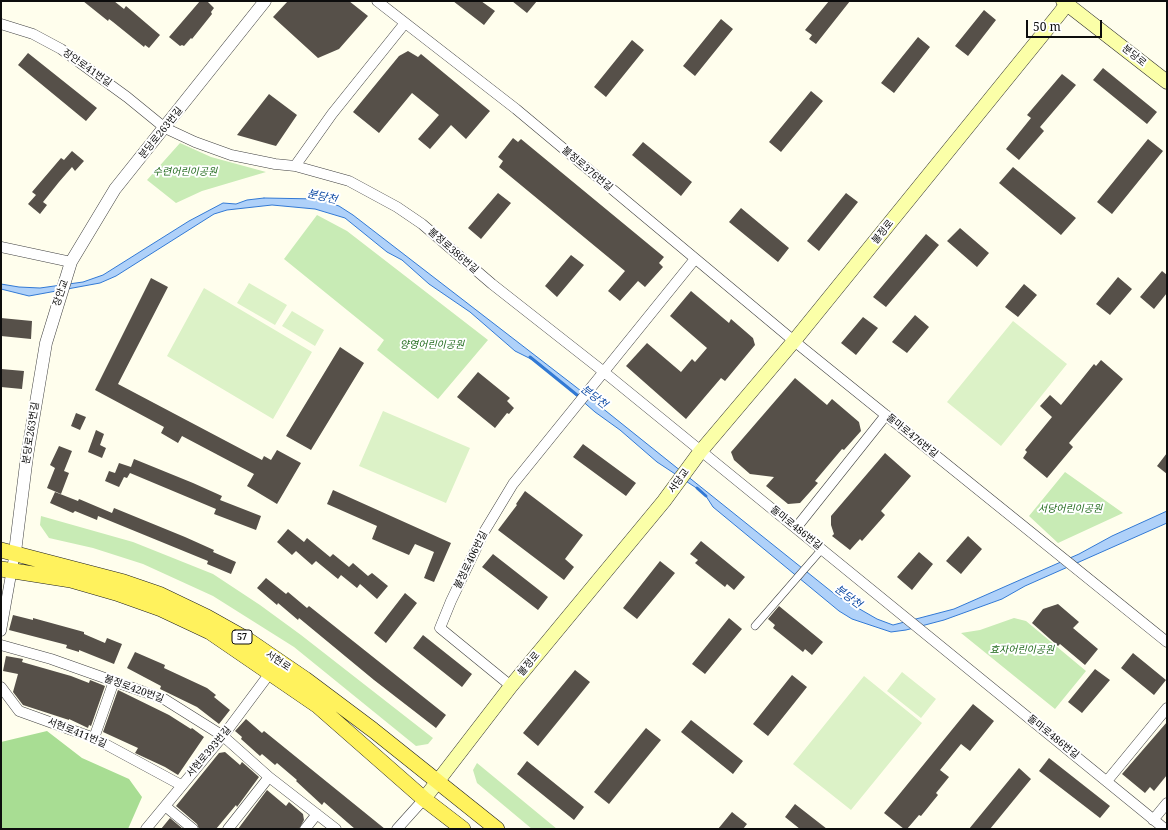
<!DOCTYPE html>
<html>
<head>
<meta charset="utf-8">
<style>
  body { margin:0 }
  #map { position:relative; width:1168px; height:830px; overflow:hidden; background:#fffeed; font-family:"Noto Serif",serif }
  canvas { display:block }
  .frame { position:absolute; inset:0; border:2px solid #0d0d0d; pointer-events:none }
  .scale { position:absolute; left:1026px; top:20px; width:76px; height:18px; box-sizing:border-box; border:2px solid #0d0d0d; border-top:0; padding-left:5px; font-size:12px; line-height:14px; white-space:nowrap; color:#0d0d0d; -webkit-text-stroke:3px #fff; paint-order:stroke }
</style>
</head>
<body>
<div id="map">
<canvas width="1168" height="830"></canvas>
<div class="frame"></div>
<div class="scale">50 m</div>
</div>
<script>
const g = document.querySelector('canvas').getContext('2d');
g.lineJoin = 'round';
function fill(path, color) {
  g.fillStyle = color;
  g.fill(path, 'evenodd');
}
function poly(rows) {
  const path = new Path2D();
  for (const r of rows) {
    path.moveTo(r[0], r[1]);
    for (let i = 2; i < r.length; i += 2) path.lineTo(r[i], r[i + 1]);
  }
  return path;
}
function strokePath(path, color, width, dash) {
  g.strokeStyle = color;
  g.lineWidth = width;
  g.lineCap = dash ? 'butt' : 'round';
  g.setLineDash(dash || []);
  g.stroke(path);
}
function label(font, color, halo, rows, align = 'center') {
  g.font = font + ' "Noto Serif","Noto Sans KR",serif';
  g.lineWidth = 4;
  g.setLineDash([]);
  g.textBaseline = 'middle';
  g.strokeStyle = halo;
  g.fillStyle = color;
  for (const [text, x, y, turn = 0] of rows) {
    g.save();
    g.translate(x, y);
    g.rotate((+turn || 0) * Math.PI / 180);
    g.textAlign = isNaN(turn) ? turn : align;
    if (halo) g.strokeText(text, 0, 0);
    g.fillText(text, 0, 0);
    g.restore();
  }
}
const green = poly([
  [180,143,211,157,266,172,202,191,176,203,147,180],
  [317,215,347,231,488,340,438,399,377,350,384,340,284,259],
  [1065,472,1123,513,1058,543,1029,516],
  [41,516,133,542,213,574,260,605,301,635,433,738,428,744,416,746,294,647,213,596,143,564,93,548,49,538,40,525],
  [1014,618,1026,621,1086,671,1055,709,961,633,980,630],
  [477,763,557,829,532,829,477,783,473,770]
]);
const forest = poly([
  [47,731,82,758,129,779,142,797,128,829,1,829,1,742]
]);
const pitch = poly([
  [249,283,287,305,275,325,237,303],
  [204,288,312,352,273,419,167,356],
  [292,311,324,330,315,346,282,326],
  [1013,321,1067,364,1001,446,947,402],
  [383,411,470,448,446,503,359,466],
  [902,672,936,699,921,718,887,691],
  [864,676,922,723,851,810,793,764]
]);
const water = poly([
  [264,198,318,199,339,206,353,215,576,387,837,596,877,619,893,625,954,609,1079,554,1112,536,1167,511,1167,523,1025,586,1002,599,944,620,906,630,891,632,852,619,839,611,713,507,704,493,657,462,620,430,595,412,539,363,515,351,470,312,429,284,402,260,387,252,345,218,315,209,272,205,227,210,214,214,116,276,100,283,29,296,1,289,1,284,19,287,40,288,83,282,103,275,189,221,223,203,236,204,247,200,264,198]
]);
const stream = poly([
  [530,357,577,395],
  [697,488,706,496]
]);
const building = poly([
  [83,1,114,1,124,9,126,6,160,35,149,48,145,45,144,47,113,22,109,19,108,21],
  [200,1,207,1,214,8,211,12,212,14,192,39,191,38,184,46,182,45,180,46,169,37],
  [288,1,349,1,368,16,339,49,318,58,273,17],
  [453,1,481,1,495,11,484,25],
  [512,1,537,1,527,13],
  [829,1,850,1,816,44,809,39,812,35,805,30],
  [984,10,996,20,968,56,955,46],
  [721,19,733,29,695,76,683,66],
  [918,37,930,47,894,93,881,83],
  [632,40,644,50,606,97,594,87],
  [408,51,418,57,421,54,490,111,466,139,451,125,430,149,418,139,439,115,412,93,379,133,353,112,399,56],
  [28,53,97,108,86,121,18,65],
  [1103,68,1157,112,1147,124,1093,80],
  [1062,74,1076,85,1040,127,1044,131,1019,160,1006,149,1031,118,1027,115],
  [811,91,823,101,781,152,769,142],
  [269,94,297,115,276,146,237,135],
  [513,138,518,142,521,139,664,257,659,263,663,267,645,287,638,281,620,301,608,291,625,271,499,167,503,161,498,157],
  [1148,139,1163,151,1112,214,1097,202],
  [643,142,692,182,681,196,632,155],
  [72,151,84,161,75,171,72,167,59,182,43,202,47,205,40,214,28,204,36,195,32,192,61,158,64,160],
  [1013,167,1076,218,1061,235,999,183],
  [498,193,511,203,481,239,468,228],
  [846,193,858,202,819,251,807,241],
  [741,208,789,248,778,262,729,222],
  [960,228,989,253,977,267,947,241],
  [926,234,939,245,886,307,873,297],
  [571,255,584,265,557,297,545,286],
  [1162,271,1167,275,1167,293,1154,309,1140,297],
  [1118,277,1132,289,1110,315,1096,304],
  [151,278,168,287,118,384,262,460,264,456,271,460,277,450,301,463,277,504,247,486,254,474,182,436,178,443,161,433,164,427,95,390],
  [1024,284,1037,295,1018,317,1005,307],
  [691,291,729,323,731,319,753,338,755,345,725,381,721,378,686,419,626,366,647,343,681,372,692,359,695,362,707,348,670,316],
  [915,315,929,327,907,353,892,342],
  [863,317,878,328,856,355,841,343],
  [1,318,32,321,31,339,1,336],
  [340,347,364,363,311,450,286,436],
  [1101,360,1123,379,1069,443,1073,447,1047,478,1023,458,1027,452,1025,450,1052,417,1040,406,1050,395,1061,405,1094,364,1096,366],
  [1,369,24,371,22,389,1,387],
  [478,372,510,398,507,401,514,408,509,414,507,413,495,428,457,397],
  [795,378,827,405,832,399,859,422,861,431,844,450,842,449,815,481,818,483,800,503,788,504,766,486,774,477,750,474,734,460,731,452],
  [76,413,86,417,80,430,71,426],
  [96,430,104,434,100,445,106,448,102,458,88,452],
  [583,444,636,483,626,496,573,457],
  [59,446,72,451,64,471,69,473,61,494,47,488,55,468,50,465],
  [885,453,911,476,881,511,885,515,862,541,860,539,850,550,832,536,834,534,831,525,831,516],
  [1167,453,1167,474,1157,466],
  [134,459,193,483,222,496,220,500,261,516,256,530,214,514,216,509,130,473,127,478,124,477,119,487,105,481,109,471,115,473,119,463,131,467],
  [333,490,451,543,434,582,424,578,434,552,415,544,409,555,372,539,377,526,327,504],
  [525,491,583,535,565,559,574,567,564,580,498,530,517,505,516,504],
  [55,492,78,501,79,499,112,513,114,508,185,537,214,550,213,552,236,562,231,574,207,564,208,561,98,516,97,520,75,511,73,513,50,503],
  [288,529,304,542,307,538,330,557,333,554,349,567,353,563,368,576,372,573,388,586,377,599,360,584,357,588,341,575,338,579,316,561,312,565,296,551,292,555,277,542],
  [968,536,982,549,961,574,946,561],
  [701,541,745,577,734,590,727,584,725,587,695,563,698,560,690,554],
  [919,552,933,564,912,590,897,577],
  [493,554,548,597,538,610,482,567],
  [660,561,675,573,637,619,623,608],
  [266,578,286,594,288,592,307,608,309,606,446,715,436,728,374,680,299,618,298,620,278,603,277,605,257,588],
  [405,593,417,603,386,643,374,633],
  [1058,604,1079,622,1073,628,1098,649,1085,665,1060,644,1058,646,1032,623,1043,609],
  [779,606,823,642,812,655,805,649,803,652,773,628,775,625,768,619],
  [13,615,33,620,33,618,84,632,84,634,105,643,107,638,122,644,114,664,79,650,79,652,66,648,67,645,9,630],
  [729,618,742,629,705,674,692,664],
  [423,635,472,674,462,687,413,648],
  [135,652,165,665,164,668,207,688,216,695,214,697,230,710,219,724,197,707,160,689,161,686,127,668],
  [1133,653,1166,680,1154,695,1121,668],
  [6,656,23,659,22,662,71,676,89,683,90,680,105,686,91,726,89,725,88,728,69,719,69,720,23,705,13,692,18,674,3,671],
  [1095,669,1110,680,1082,713,1068,702],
  [575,670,590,682,538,746,523,733],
  [792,675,807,687,768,736,753,724],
  [118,690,169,715,191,729,192,728,204,737,178,775,165,767,135,753,138,748,103,732],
  [973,704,994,721,970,751,961,744,940,770,949,777,936,793,938,795,921,816,919,815,907,829,904,829,884,813],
  [246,719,262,733,264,731,385,829,355,829,324,802,322,805,296,781,297,780,277,763,275,765,262,754,260,756,241,739,242,737,235,731],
  [691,720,743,761,733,774,681,732],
  [1167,722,1167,775,1154,791,1150,787,1145,793,1122,774],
  [646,728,661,740,609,804,594,792],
  [225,752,240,765,242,762,259,777,237,807,236,805,216,829,199,829,197,824,176,806,219,753],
  [1049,758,1110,806,1100,818,1039,771],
  [527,761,584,807,574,820,517,774],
  [1019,768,1031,779,990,829,969,829],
  [267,790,286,806,289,802,303,814,304,820,299,829,238,829],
  [795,804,827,829,800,829,785,817],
  [732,812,747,824,743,829,718,829],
  [170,818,183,829,161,829]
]);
const pedestrian = poly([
  [755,626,822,549]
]);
const minor = poly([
  [377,1,516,109,794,341,1167,642],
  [1,24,33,34,61,49,127,97,165,128,195,142,231,155,275,164,295,166,349,181,397,207,422,224,492,284,604,372,1165,829],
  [295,166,332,114,405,23],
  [1,247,71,262],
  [796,528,886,415],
  [1,631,15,552],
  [1,645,51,659,164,699,223,736,269,777,336,829],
  [511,686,440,628,451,601,484,532,513,484,695,259],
  [1,687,19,711,94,738,181,785],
  [94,738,114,681],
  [1107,781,1167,708],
  [165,806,193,829],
  [1153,820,1167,803],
  [146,829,223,736,270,673],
  [228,829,269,777],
  [305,829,317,814],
  [397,829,424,799]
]);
const tertiary = poly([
  [15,552,27,456,46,343,71,262,115,189,265,1]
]);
const secondary = poly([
  [1063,1,1167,82],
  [424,799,511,686,664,501,700,452,794,341,1060,13,1069,1]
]);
const primary = poly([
  [1,550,124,582,159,594,207,617,248,640,305,679,373,730,497,829],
  [1,569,71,580,116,593,161,609,210,632,318,706,424,799,463,829]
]);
const shields = [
  [242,637,20]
];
const shieldNames = [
  ["57",242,637]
];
const streetNames = [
  ["분당로",1134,56,39],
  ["장안로41번길",87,68,35],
  ["분당로263번길",161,133,-51],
  ["불정로376번길",587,169,40],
  ["불정로",883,232,-51],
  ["불정로386번길",453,251,41],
  ["장안교",61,293,-70],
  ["분당로263번길",31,433,-81],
  ["돌마로476번길",912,436,39],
  ["서당교",679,481,-54],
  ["돌마로486번길",796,528,39],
  ["불정로406번길",471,560,-64],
  ["서현로",278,661,34],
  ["불정로",529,664,-50],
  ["불정로420번길",134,689,20],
  ["서현로411번길",77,733,22],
  ["돌마로486번길",1053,737,39],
  ["서현로393번길",209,752,-50]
];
const parkNames = [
  ["수련어린이공원",185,172],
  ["양영어린이공원",432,345],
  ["서당어린이공원",1070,509],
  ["효자어린이공원",1022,650]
];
const waterNames = [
  ["분당천",322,197,13],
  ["분당천",594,397,38],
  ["분당천",848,597,37]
];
fill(green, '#c8ebb5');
fill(forest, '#a8dd93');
fill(pitch, '#dcf2c7');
fill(water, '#afd1f9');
strokePath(water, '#3279d4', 1);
strokePath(stream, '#3279d4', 3);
fill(building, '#565049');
strokePath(pedestrian, '#404040', 8);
strokePath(minor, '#404040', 11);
strokePath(tertiary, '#404040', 13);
strokePath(secondary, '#2f2f2f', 15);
strokePath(primary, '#1e1e1e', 16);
strokePath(pedestrian, '#fff', 7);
strokePath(minor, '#fff', 10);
strokePath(tertiary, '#fff', 12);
strokePath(secondary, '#fbffa8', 14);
strokePath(primary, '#fff25d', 15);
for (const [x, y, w] of shields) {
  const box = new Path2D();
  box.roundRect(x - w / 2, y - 7, w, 14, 3);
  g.fillStyle = '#fff';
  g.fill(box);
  strokePath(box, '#0d0d0d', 1);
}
label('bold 9px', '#0d0d0d', null, shieldNames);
label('10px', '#0d0d0d', '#fff', streetNames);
label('italic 10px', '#1e681a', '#fff', parkNames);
label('italic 11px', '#104ca5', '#fff', waterNames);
</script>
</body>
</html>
